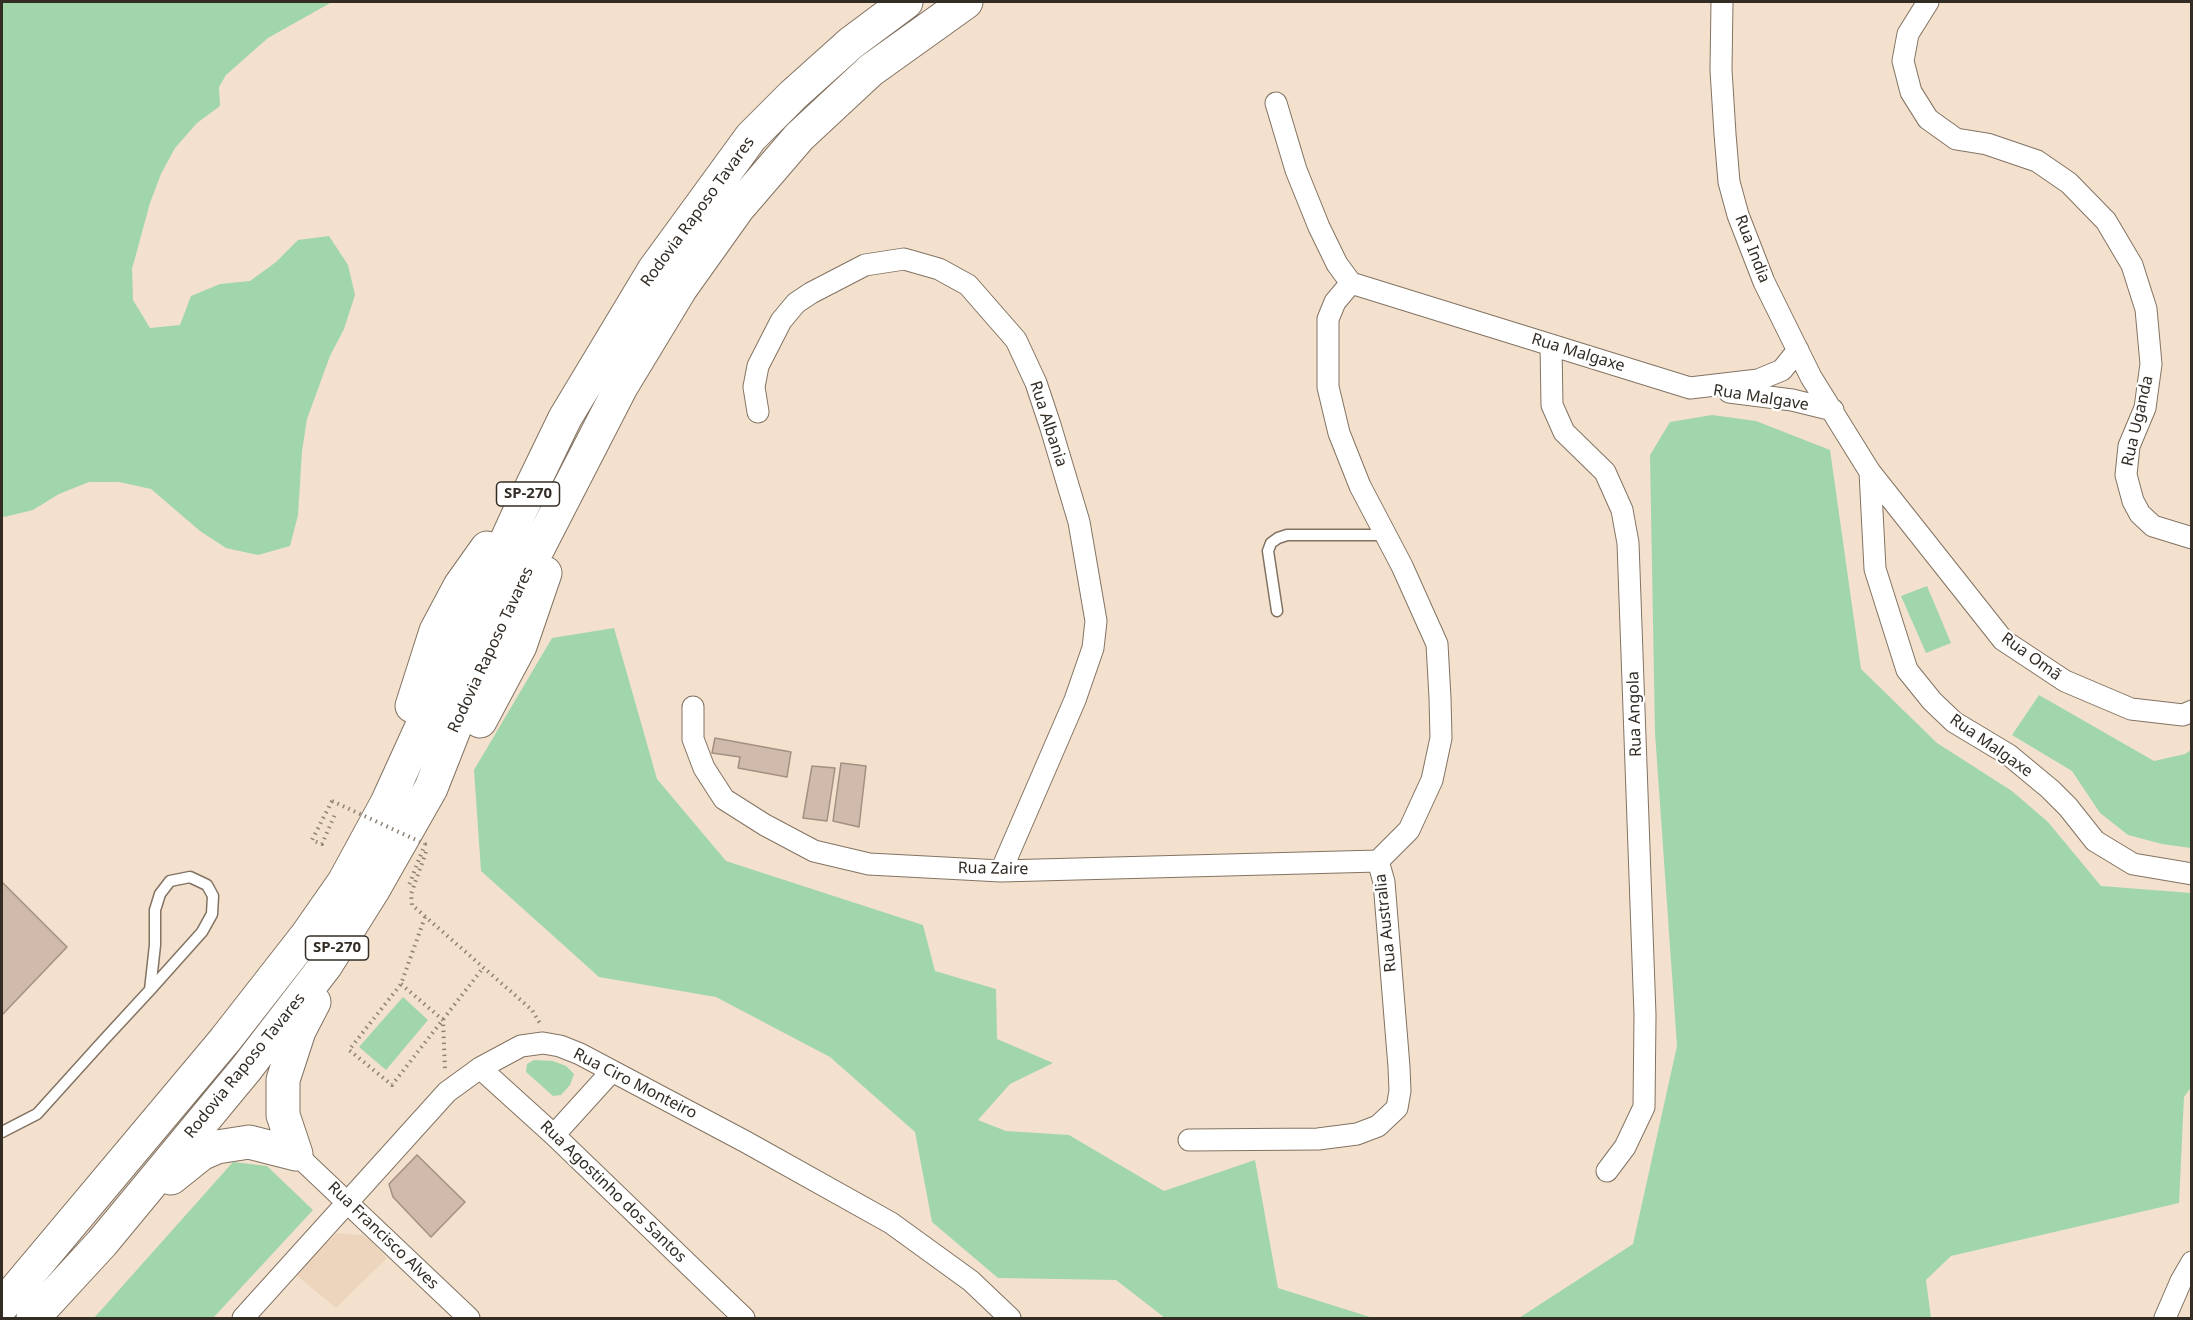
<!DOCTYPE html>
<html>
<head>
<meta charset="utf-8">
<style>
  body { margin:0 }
  #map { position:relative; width:2193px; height:1320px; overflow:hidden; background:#f3e1cd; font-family:"Noto Sans",sans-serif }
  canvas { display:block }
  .frame { position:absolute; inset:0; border:3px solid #332c25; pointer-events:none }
</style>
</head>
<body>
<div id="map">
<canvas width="2193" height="1320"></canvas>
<div class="frame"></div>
</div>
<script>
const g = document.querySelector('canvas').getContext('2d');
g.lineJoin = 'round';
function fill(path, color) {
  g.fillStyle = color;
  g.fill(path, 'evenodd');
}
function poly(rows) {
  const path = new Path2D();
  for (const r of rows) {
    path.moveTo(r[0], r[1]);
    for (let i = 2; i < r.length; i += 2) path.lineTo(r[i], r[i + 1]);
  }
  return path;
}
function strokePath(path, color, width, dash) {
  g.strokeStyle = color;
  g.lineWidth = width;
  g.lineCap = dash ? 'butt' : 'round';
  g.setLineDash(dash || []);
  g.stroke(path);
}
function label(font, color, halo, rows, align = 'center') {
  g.font = font + ' "Noto Sans",sans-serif';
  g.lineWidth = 4.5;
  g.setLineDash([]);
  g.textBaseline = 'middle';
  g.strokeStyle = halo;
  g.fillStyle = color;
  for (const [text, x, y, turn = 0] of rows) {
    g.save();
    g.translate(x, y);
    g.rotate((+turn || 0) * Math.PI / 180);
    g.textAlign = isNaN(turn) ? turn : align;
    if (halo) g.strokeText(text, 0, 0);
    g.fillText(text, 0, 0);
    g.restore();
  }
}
const built = poly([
  [337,1233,362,1235,369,1239,387,1258,336,1308,295,1274]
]);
const green = poly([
  [2,2,332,2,268,38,226,75,219,87,220,106,197,123,175,148,161,174,150,203,132,269,133,300,150,328,180,325,191,296,220,284,250,281,276,262,298,240,329,236,348,265,355,295,344,329,330,356,307,419,302,451,298,515,290,546,258,555,226,548,200,531,151,489,119,482,89,482,59,494,33,510,4,517,2,515],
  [1712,415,1756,421,1830,450,1861,669,1937,743,2012,791,2048,822,2101,886,2191,893,2192,1086,2184,1097,2179,1203,1951,1256,1926,1280,1931,1318,1519,1318,1633,1244,1677,1046,1655,733,1650,455,1670,422],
  [1927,586,1951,643,1926,653,1901,596],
  [614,628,657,779,726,861,923,925,935,971,996,989,997,1039,1053,1063,1010,1084,978,1120,1006,1131,1069,1135,1164,1191,1255,1160,1278,1288,1373,1318,1165,1318,1116,1280,998,1278,932,1222,915,1132,830,1057,716,997,599,977,481,871,474,770,552,638],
  [2039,695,2154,761,2185,754,2191,750,2191,848,2162,844,2128,835,2100,813,2072,771,2012,735],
  [403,997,428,1020,386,1070,359,1047],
  [534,1060,553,1061,566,1066,574,1074,570,1085,561,1095,553,1096,526,1072,527,1064],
  [233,1162,267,1166,313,1210,213,1318,94,1318]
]);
const building = poly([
  [715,738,791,752,787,777,738,768,740,757,712,753,715,738],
  [841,763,866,766,859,827,833,821,841,763],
  [812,766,835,768,827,821,803,818,812,766],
  [2,882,67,947,2,1015,2,882],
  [417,1155,465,1202,431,1237,393,1197,389,1184,417,1155]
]);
const path = poly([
  [332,801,312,840,322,844,336,812],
  [426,852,411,894,412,905,532,1010,541,1025],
  [425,917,401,984,349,1050,392,1085,483,968],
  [401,984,443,1020,445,1070]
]);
const service = poly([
  [1277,611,1268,551,1271,543,1278,538,1287,535,1386,535],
  [2,1132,37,1114,102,1042,150,990,202,932,212,914,213,896,207,885,190,877,170,881,160,894,155,910,155,945,150,990]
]);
const minor = poly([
  [1722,2,1721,70,1725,134,1729,182,1738,215,1764,282,1811,377,1870,472,2003,640,2065,681,2131,709,2183,715,2192,711],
  [1928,2,1908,34,1903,61,1911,92,1928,119,1956,139,1987,144,2037,161,2069,183,2106,221,2132,265,2146,309,2151,364,2145,408,2129,446,2126,475,2133,501,2140,514,2153,526,2192,538],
  [1276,103,1296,170,1319,227,1337,264,1351,283],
  [1351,283,1690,388,1758,380,1782,370,1798,350],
  [1551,345,1552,405,1564,432,1605,472,1622,510,1628,543,1645,1015,1644,1107,1625,1147,1607,1171],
  [1729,392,1792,400,1833,410],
  [758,412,754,387,758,366,781,321,796,303,811,293,865,265,904,259,939,269,968,285,1016,340,1036,383,1050,425,1079,522,1096,621,1093,648,1075,700,1001,871],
  [1870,472,1875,569,1907,670,1932,701,1954,722,2009,755,2050,789,2068,807,2095,841,2133,864,2192,874],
  [693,707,693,739,704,768,724,799,765,825,814,851,869,864,1001,871,1378,861],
  [480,1068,554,1135,744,1318],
  [554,1135,612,1071],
  [1189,1140,1318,1139,1357,1134,1378,1126,1397,1108,1400,1091,1399,1067,1384,882,1378,861,1409,830,1432,780,1441,738,1440,698,1437,644,1402,566,1360,486,1339,433,1328,387,1328,319,1335,302,1351,283],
  [296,1154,469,1318],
  [243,1318,447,1092,480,1068,521,1046,543,1043,560,1046,580,1054,746,1142,891,1223,971,1281,1010,1318],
  [2165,1318,2181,1281,2192,1262]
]);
const motorway = poly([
  [412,706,436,631,460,586,487,548],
  [480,721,520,646,545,573],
  [296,1154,283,1115,283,1080,299,1031,314,1002],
  [171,1178,201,1154,217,1147,249,1142,296,1154],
  [2,1306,225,1040,307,935,344,882,387,803,519,513,565,418,654,270,751,137,793,95,851,43,906,2],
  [33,1318,102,1243,246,1069,326,965,373,890,431,788,455,727,514,595,621,387,681,288,738,208,799,137,871,70,966,2]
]);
const pathBridge = poly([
  [332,801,425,844,409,885]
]);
const shields = [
  [528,494,63],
  [337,948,63]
];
const shieldNames = [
  ["SP-270",528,494],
  ["SP-270",337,948]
];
const streetNames = [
  ["Rodovia Raposo Tavares",698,212,-54],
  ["Rua India",1752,249,69],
  ["Rua Malgaxe",1578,353,17],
  ["Rua Malgave",1761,398,9],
  ["Rua Uganda",2138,421,-77],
  ["Rua Albania",1048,424,72],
  ["Rodovia Raposo Tavares",491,650,-65],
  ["Rua Omã",2031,657,36],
  ["Rua Angola",1635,714,-92],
  ["Rua Malgaxe",1991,746,35],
  ["Rua Zaire",993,869,1],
  ["Rua Australia",1386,923,-96],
  ["Rodovia Raposo Tavares",245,1066,-51],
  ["Rua Ciro Monteiro",635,1084,27],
  ["Rua Agostinho dos Santos",613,1192,44],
  ["Rua Francisco Alves",383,1236,44]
];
fill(built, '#ecd5bc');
fill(green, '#a1d6ab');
fill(building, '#d0baab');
strokePath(building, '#a58f81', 1.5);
strokePath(service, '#837362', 13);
strokePath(minor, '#837362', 23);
strokePath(motorway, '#837362', 35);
strokePath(path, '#8e8275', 4, [1.5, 4.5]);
strokePath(service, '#fff', 10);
strokePath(minor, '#fff', 21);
strokePath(motorway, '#fff', 33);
strokePath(pathBridge, '#8e8275', 4, [1.5, 4.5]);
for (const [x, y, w] of shields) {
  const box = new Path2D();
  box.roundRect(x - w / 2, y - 12, w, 24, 4.5);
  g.fillStyle = '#fff';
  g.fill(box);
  strokePath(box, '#332c25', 1.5);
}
label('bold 15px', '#332c25', null, shieldNames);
label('16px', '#332c25', '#fff', streetNames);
</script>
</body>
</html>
